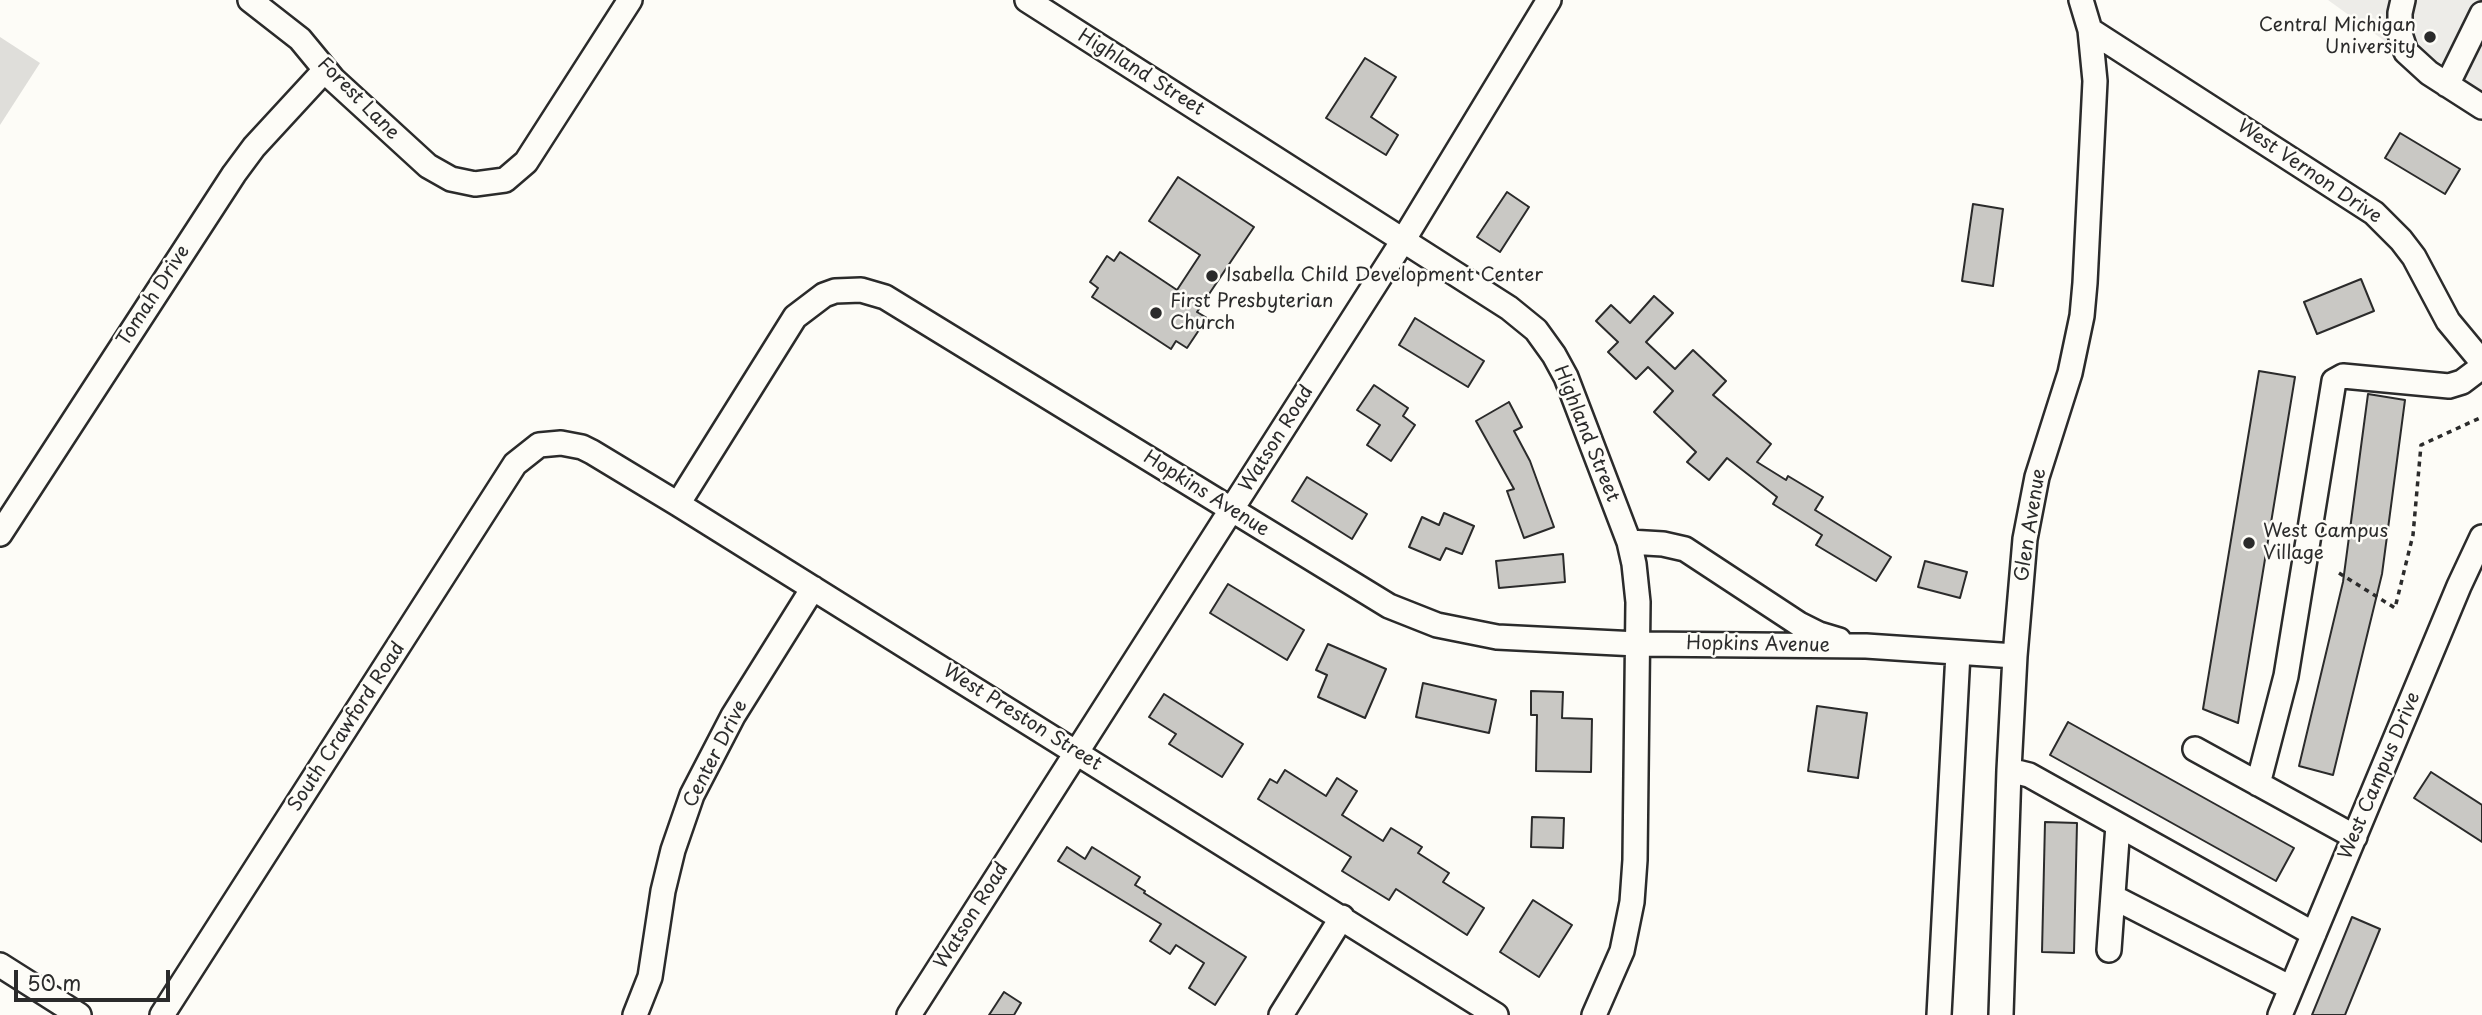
<!DOCTYPE html>
<html>
<head>
<meta charset="utf-8">
<style>
  body { margin:0 }
  #map { position:relative; width:2482px; height:1015px; overflow:hidden; background:#fdfcf7; font-family:"Playpen Sans",sans-serif }
  canvas { display:block }
  .scale { position:absolute; left:14px; top:970px; width:156px; height:32px; box-sizing:border-box; border:4px solid #2b2b2b; border-top:0; padding-left:9px; font-size:21px; line-height:24px; white-space:nowrap; color:#2b2b2b; -webkit-text-stroke:5px #fdfcf7; paint-order:stroke }
</style>
</head>
<body>
<div id="map">
<canvas width="2482" height="1015"></canvas>
<div class="scale">50 m</div>
</div>
<script>
const g = document.querySelector('canvas').getContext('2d');
g.lineJoin = 'round';
function fill(path, color) {
  g.fillStyle = color;
  g.fill(path, 'evenodd');
}
function poly(rows) {
  const path = new Path2D();
  for (const r of rows) {
    path.moveTo(r[0], r[1]);
    for (let i = 2; i < r.length; i += 2) path.lineTo(r[i], r[i + 1]);
  }
  return path;
}
function strokePath(path, color, width, dash) {
  g.strokeStyle = color;
  g.lineWidth = width;
  g.lineCap = dash ? 'butt' : 'round';
  g.setLineDash(dash || []);
  g.stroke(path);
}
function label(font, color, halo, rows, align = 'center') {
  g.font = font + ' "Playpen Sans",sans-serif';
  g.lineWidth = 5;
  g.setLineDash([]);
  g.textBaseline = 'middle';
  g.strokeStyle = halo;
  g.fillStyle = color;
  for (const [text, x, y, turn = 0] of rows) {
    g.save();
    g.translate(x, y);
    g.rotate((+turn || 0) * Math.PI / 180);
    g.textAlign = isNaN(turn) ? turn : align;
    if (halo) g.strokeText(text, 0, 0);
    g.fillText(text, 0, 0);
    g.restore();
  }
}
const built = poly([
  [2328,0,2482,0,2482,110,2429,73]
]);
const green = poly([
  [0,37,40,63,0,125]
]);
const building = poly([
  [1365,58,1396,77,1371,117,1398,135,1386,155,1326,118,1365,58],
  [2400,133,2460,169,2445,194,2385,158,2400,133],
  [1178,177,1254,227,1197,312,1207,318,1187,348,1176,341,1171,349,1092,297,1098,288,1090,282,1107,256,1114,261,1120,252,1177,290,1200,255,1149,221,1178,177],
  [1507,192,1529,207,1500,252,1477,237,1507,192],
  [1973,204,2003,209,1993,286,1962,281,1973,204],
  [2361,279,2374,311,2317,334,2304,302,2361,279],
  [1654,296,1673,313,1646,342,1675,369,1693,350,1726,381,1713,395,1771,444,1757,462,1786,480,1788,476,1823,497,1815,510,1891,557,1876,581,1816,545,1822,535,1773,504,1777,497,1727,458,1709,480,1687,462,1696,452,1654,412,1673,391,1648,367,1636,379,1608,352,1618,342,1596,321,1611,305,1630,323,1654,296],
  [1415,318,1484,361,1468,387,1399,345,1415,318],
  [2259,371,2295,377,2238,723,2203,709,2259,371],
  [1374,385,1408,408,1403,416,1415,425,1391,461,1367,445,1380,425,1357,410,1374,385],
  [2368,394,2405,400,2382,574,2333,775,2299,766,2343,582,2368,394],
  [1509,402,1522,427,1514,431,1530,461,1554,527,1524,538,1507,491,1514,489,1476,421,1509,402],
  [1307,477,1367,514,1352,539,1292,501,1307,477],
  [1444,513,1474,526,1462,554,1446,548,1440,560,1409,547,1422,517,1439,525,1444,513],
  [1563,554,1565,582,1499,588,1496,561,1563,554],
  [1925,561,1967,572,1960,598,1918,587,1925,561],
  [1228,584,1304,630,1287,660,1210,613,1228,584],
  [1328,644,1386,669,1365,718,1318,697,1327,675,1316,670,1328,644],
  [1423,683,1496,700,1489,733,1416,717,1423,683],
  [1531,691,1563,692,1562,718,1592,719,1591,772,1536,771,1537,715,1531,715,1531,691],
  [1164,694,1243,744,1222,777,1169,744,1176,734,1149,717,1164,694],
  [1817,706,1867,713,1858,778,1808,771,1817,706],
  [2068,722,2294,848,2276,881,2050,755,2068,722],
  [1285,770,1326,796,1337,778,1357,791,1342,815,1383,841,1391,828,1422,847,1418,853,1449,873,1443,882,1484,908,1467,935,1396,889,1389,900,1342,871,1351,857,1258,799,1270,779,1277,783,1285,770],
  [2431,772,2482,805,2482,842,2414,798,2431,772],
  [1532,817,1564,818,1563,848,1531,847,1532,817],
  [2045,822,2077,823,2074,953,2042,952,2045,822],
  [1067,847,1085,859,1092,847,1140,877,1135,885,1145,891,1144,893,1246,957,1215,1005,1189,988,1204,963,1176,945,1170,954,1150,941,1161,924,1058,861,1067,847],
  [1533,900,1572,925,1539,977,1500,952,1533,900],
  [2352,917,2380,929,2345,1015,2312,1015,2352,917],
  [1004,992,1021,1003,1014,1015,989,1015,1004,992]
]);
const path = poly([
  [2339,573,2395,608,2413,535,2421,445,2482,417]
]);
const minor = poly([
  [250,0,300,39,333,79,428,166,451,179,475,184,505,180,526,162,630,0],
  [1027,0,1509,308,1536,330,1554,355,1566,377,1629,542,1634,564,1638,602,1635,860,1632,902,1622,951,1594,1015],
  [2403,0,2400,13,2400,34,2406,52,2429,73,2482,107],
  [2090,30,2374,213,2401,240,2414,257,2448,321,2482,362],
  [2447,85,2482,14],
  [678,504,795,317,824,295,835,291,861,290,885,297,1389,606,1437,625,1497,637,1637,644,1866,646,2015,656],
  [0,534,234,174,254,147,325,70],
  [1629,542,1663,544,1685,549,1799,624,1819,634,1839,640],
  [2195,749,2355,837],
  [2009,770,2029,775,2314,934],
  [2258,784,2286,676,2334,381,2343,376,2449,386,2462,382,2482,367],
  [2113,897,2291,988],
  [2109,950,2118,825],
  [0,965,79,1015],
  [162,1015,515,464,539,445,561,443,582,447,592,452,678,504,1496,1015],
  [635,1015,650,977,663,891,673,850,692,795,733,716,813,588],
  [909,1015,1404,239,1549,0],
  [1281,1015,1342,917],
  [1939,1015,1958,653],
  [2001,1015,2009,770,2015,656,2025,539,2037,477,2070,373,2082,316,2085,283,2095,81,2090,30,2081,0],
  [2280,1015,2459,586,2482,537]
]);
const markers = [
  [2430,37,7,"#2b2b2b"],
  [1212,276,7,"#2b2b2b"],
  [1156,313,7,"#2b2b2b"],
  [2249,543,7,"#2b2b2b"]
];
const poiNames = [
  ["Central Michigan",2416,26,"right"],
  ["University",2416,48,"right"],
  ["Isabella Child Development Center",1226,276],
  ["First Presbyterian",1170,302],
  ["Church",1170,324],
  ["West Campus",2263,532],
  ["Village",2263,554]
];
const streetNames = [
  ["Highland Street",1141,73,32],
  ["Forest Lane",358,99,45],
  ["West Vernon Drive",2309,172,34],
  ["Tomah Drive",154,296,-57],
  ["Highland Street",1586,434,68],
  ["Watson Road",1277,439,-58],
  ["Hopkins Avenue",1206,494,32],
  ["Glen Avenue",2031,525,-81],
  ["Hopkins Avenue",1758,645,1],
  ["West Preston Street",1022,718,32],
  ["South Crawford Road",347,727,-57],
  ["Center Drive",716,754,-63],
  ["West Campus Drive",2380,776,-67],
  ["Watson Road",972,916,-58]
];
fill(built, '#edece8');
fill(green, '#dfdeda');
fill(building, '#c9c8c4');
strokePath(building, '#2b2b2b', 2);
strokePath(minor, '#2b2b2b', 28);
strokePath(path, '#2b2b2b', 3.5, [5, 5]);
strokePath(minor, '#fdfcf7', 23);
for (const [x, y, r, color] of markers) {
  const dot = new Path2D();
  dot.arc(x, y, r, 0, 2 * Math.PI);
  g.fillStyle = color;
  g.fill(dot);
  strokePath(dot, '#fdfcf7', 2.5);
}
label('19px', '#2b2b2b', '#fdfcf7', poiNames, 'left');
label('19px', '#2b2b2b', '#fdfcf7', streetNames);
</script>
</body>
</html>
